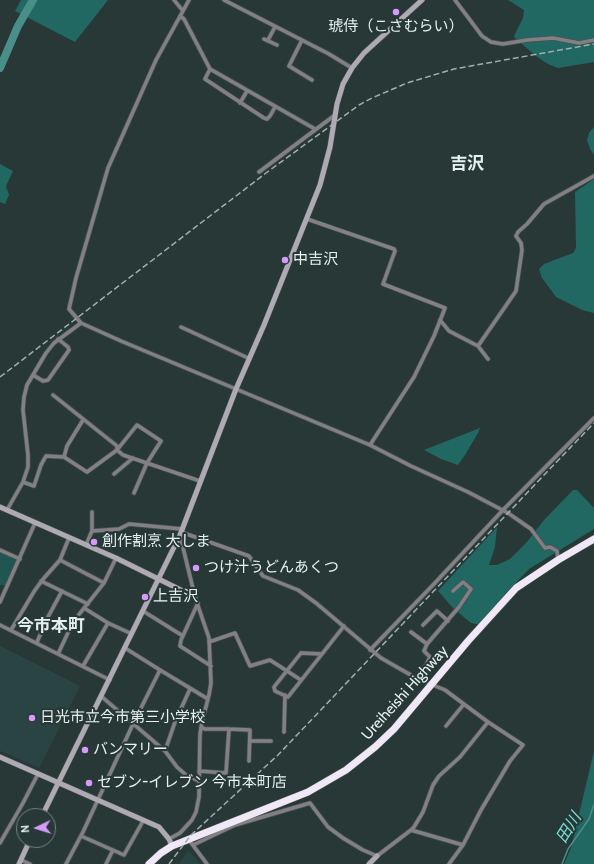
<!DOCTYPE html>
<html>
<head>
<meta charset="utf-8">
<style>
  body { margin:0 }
  #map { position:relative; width:594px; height:864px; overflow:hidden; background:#273836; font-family:Cabin,sans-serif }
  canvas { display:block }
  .north { position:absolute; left:16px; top:808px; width:40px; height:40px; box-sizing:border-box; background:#273836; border:1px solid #738280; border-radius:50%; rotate:266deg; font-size:11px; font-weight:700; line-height:16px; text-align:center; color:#e5f0ef }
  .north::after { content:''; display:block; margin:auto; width:14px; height:18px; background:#d69bfa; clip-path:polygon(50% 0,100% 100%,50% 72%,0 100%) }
</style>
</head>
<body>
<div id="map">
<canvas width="594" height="864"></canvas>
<div class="north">N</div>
</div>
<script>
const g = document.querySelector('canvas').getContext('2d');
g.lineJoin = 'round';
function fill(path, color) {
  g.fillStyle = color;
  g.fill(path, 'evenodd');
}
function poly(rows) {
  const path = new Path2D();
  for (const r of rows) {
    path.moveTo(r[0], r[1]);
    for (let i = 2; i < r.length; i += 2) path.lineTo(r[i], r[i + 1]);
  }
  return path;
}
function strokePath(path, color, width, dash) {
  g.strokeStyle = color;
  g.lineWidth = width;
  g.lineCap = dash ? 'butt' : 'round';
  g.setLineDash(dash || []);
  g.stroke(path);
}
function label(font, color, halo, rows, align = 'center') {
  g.font = font + ' Cabin,"Noto Sans JP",sans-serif';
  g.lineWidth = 4;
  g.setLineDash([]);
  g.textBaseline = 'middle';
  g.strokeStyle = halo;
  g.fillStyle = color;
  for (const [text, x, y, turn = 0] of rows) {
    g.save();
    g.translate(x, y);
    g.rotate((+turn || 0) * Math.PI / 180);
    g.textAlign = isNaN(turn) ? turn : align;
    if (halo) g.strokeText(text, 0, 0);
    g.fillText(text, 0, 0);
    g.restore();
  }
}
const built = poly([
  [0,646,80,686,39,768,0,751],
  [188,850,200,864,179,864]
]);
const green = poly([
  [0,551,15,559,16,561,5,585,0,585]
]);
const forest = poly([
  [21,0,108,0,75,42,15,11],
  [508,0,594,0,594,62,558,68,548,64,536,56,515,38,514,36,523,18,524,10],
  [594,127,594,155,590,149,587,140,589,133],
  [0,164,13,171,6,186,9,195,5,204,0,202],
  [594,179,594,313,582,310,556,297,542,278,539,269,544,264,573,253,576,248,575,192],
  [480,428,478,433,465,455,458,465,441,459,424,450],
  [573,490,577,490,594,508,594,529,529,569,506,593,482,625,471,623,453,608,438,591,497,527,495,547,489,565,497,565,510,559,526,543,544,520],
  [594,751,594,864,564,864,571,848]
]);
const stream = poly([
  [562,864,568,849,589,819,594,804]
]);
const river = poly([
  [0,68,18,26,33,0]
]);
const street = poly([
  [174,0,183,11],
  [189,0,156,60,108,168,76,278,69,309,81,323,121,341,370,445,411,466,468,492,508,513,531,529,545,548,550,547,557,551,558,559],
  [224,0,329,54,352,68],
  [455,0,482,36,491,42,503,44,527,40,553,38,579,43,594,40],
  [180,16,184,19,210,69,315,129],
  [264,39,277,45],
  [268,40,275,27],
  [302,40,289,66,312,80],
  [210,69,205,79,264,118,267,119,270,116,275,107],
  [240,103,247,91],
  [259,172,335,115],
  [307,219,394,249,395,251,383,284,445,308,434,336,414,377,370,445],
  [440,320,449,331,478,346,488,359],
  [181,327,248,358],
  [478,346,516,291,522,250,521,243,516,236,518,232,527,224,544,204,594,176],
  [33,375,43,381,48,380,69,350,68,347,58,339],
  [53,395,117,446,117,450,123,455,200,481],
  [64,457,67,446,83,420],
  [114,474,133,458],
  [23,482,34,486,41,465,46,456,64,457,87,472,117,450,137,425,161,441,147,463,134,493],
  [7,510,23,482,28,467,28,455,23,410,24,397,27,385,46,353,54,343,81,323],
  [92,531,119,529,129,524,182,529],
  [181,532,249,556,263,576,298,590,316,603,381,658,416,678,445,690,488,722,523,745,510,761,481,810,463,845,449,864],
  [86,545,92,531,92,512],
  [0,550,20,559],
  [60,560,104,583],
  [41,581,88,604],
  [0,602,35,523],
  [198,603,181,640,180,646,211,666],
  [84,608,108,623,132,634],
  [143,611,183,636],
  [0,625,110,680],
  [423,625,437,611,448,621],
  [11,630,35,590,44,578,60,560,69,538],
  [411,632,427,644],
  [37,642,48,617,62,591],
  [209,642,235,633,250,666,270,660,301,680],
  [125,648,160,670,208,699],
  [370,650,433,585,503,510,594,418],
  [301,653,322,654,288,697,275,691,274,687,301,653],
  [58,654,73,622,104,583,116,558],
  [322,654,344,626],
  [83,666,108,623],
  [416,678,426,665,430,657,424,651,427,644,459,607,471,589,463,582,453,591],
  [102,697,165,751,177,767,186,775,199,781],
  [446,726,464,704],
  [229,729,250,730,249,761],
  [284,732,285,695],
  [250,741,271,741],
  [165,751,175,722,190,689],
  [199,771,226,773,229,729,205,729,201,727],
  [411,830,414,827,423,812,433,785,439,776,460,757,488,722],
  [81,836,124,855,143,821],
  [169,839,180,833,192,820,196,812,199,797,200,734,202,722,209,695,211,683,209,638,195,597,180,535],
  [189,840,207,864],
  [0,843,23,803,38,774],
  [193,845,235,825,310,803,328,827,343,838,363,850,377,856,411,830,463,845],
  [21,860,30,864],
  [66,864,83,832,133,724,160,670],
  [106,864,113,850]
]);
const secondary = poly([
  [0,507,116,558,195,597],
  [0,757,159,827,169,839,172,846],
  [42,816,180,535,236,389,264,325,320,185,330,147,337,104,343,84,352,68,364,53,422,0],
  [19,864,30,840],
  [369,864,377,856]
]);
const highway = poly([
  [149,864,161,853,172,846,308,792,346,770,375,747,394,729,468,641,516,588,558,560,594,539]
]);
const rail = poly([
  [0,377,266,173,359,105,372,98,407,83,454,69,594,44],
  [169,864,191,835,278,755,545,474,594,423]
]);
const markers = [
  [396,12,4,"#d69bfa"],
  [285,260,4,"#d69bfa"],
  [94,542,4,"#d69bfa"],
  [196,568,4,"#d69bfa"],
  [145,597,4,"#d69bfa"],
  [32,718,4,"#d69bfa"],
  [85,750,4,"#d69bfa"],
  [89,783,4,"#d69bfa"]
];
const poiNames = [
  ["琥侍（こさむらい）",396,27,"center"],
  ["中吉沢",293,260],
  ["創作割烹 大しま",102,542],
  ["つけ汁うどんあくつ",204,568],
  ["上吉沢",153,597],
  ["日光市立今市第三小学校",40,718],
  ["バンマリー",93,750],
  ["セブン-イレブン 今市本町店",97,783]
];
const streetNames = [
  ["Ureiheishi Highway",405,693,-48]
];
const waterNames = [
  ["田川",569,828,-58]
];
const quarterNames = [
  ["吉沢",467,164],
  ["今市本町",51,626]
];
fill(built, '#294442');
fill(green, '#205652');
fill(forest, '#216863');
strokePath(stream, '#4a8e89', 1.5);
strokePath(river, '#4a8e89', 8);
strokePath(street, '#455554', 5);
strokePath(secondary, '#455554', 6);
strokePath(highway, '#455554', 8);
strokePath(street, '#837f85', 3.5);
strokePath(secondary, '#afa9b3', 5);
strokePath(highway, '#f1e8f7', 7);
strokePath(rail, '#a1aead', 1.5, [6, 3]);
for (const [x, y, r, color] of markers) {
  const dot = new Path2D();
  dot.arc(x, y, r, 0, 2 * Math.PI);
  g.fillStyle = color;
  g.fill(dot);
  strokePath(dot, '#273836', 1.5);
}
label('15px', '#e5f0ef', '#273836', poiNames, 'left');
label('15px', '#e5f0ef', '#273836', streetNames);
label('italic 16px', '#77e2d9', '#273836', waterNames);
label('bold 17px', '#e5f0ef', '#273836', quarterNames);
</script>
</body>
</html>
